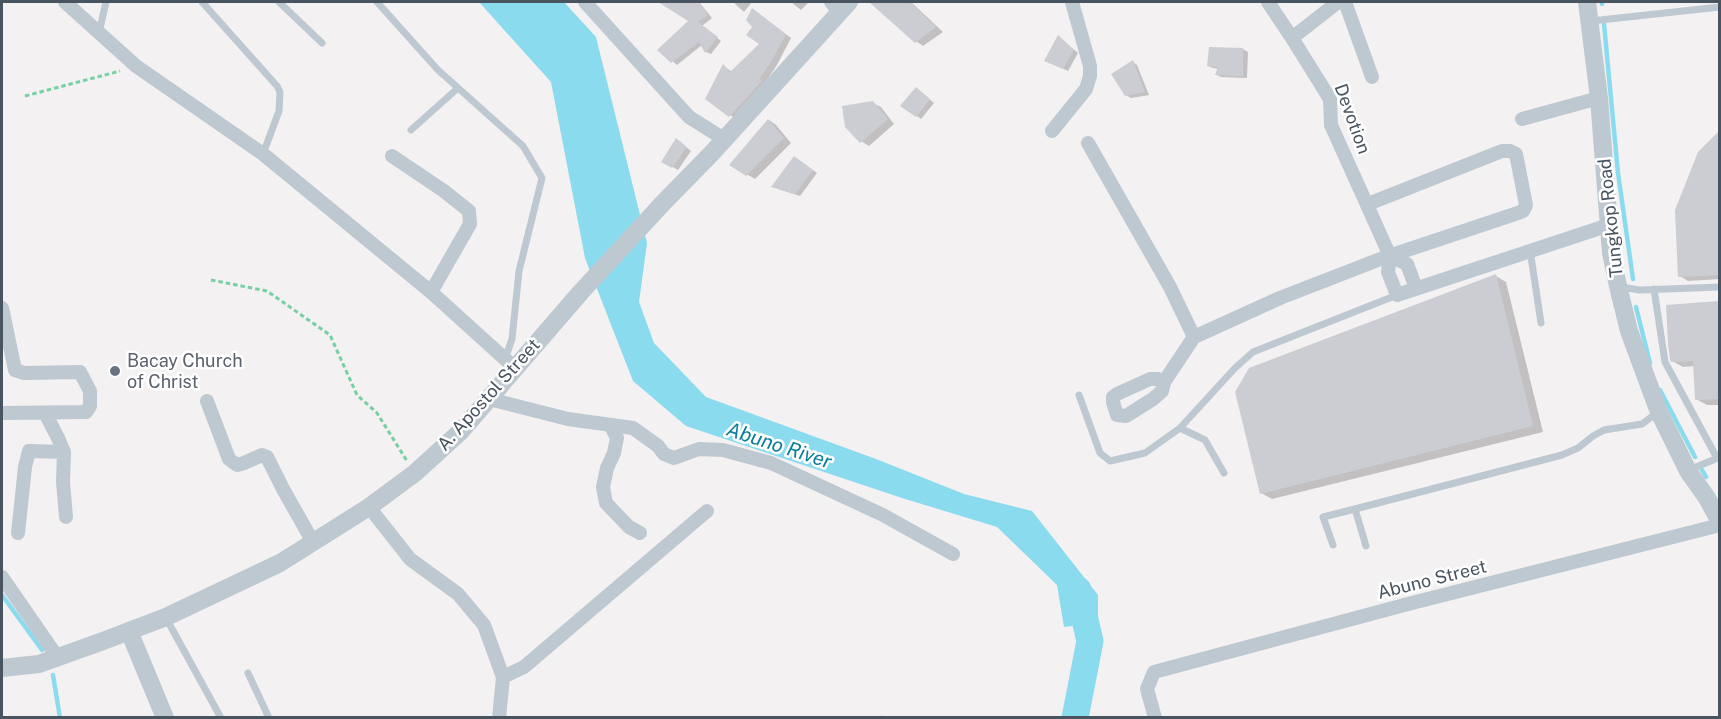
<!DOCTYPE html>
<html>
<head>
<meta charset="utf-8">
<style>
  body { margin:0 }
  #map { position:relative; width:1721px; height:719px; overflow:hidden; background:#f3f1f1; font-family:"Public Sans",sans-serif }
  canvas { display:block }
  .frame { position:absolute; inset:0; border:3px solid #48545f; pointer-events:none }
</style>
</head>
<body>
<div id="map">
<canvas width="1721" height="719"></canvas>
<div class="frame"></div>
</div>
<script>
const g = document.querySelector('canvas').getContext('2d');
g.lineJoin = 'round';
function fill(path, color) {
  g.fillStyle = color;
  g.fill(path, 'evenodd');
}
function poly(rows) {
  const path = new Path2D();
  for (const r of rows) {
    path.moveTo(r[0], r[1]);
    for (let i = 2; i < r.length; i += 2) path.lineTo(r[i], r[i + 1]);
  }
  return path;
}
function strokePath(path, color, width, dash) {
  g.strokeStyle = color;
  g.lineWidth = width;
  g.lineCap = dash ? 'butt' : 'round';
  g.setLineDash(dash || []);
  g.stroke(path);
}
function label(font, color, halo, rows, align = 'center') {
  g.font = font + ' "Public Sans",sans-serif';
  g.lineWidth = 5;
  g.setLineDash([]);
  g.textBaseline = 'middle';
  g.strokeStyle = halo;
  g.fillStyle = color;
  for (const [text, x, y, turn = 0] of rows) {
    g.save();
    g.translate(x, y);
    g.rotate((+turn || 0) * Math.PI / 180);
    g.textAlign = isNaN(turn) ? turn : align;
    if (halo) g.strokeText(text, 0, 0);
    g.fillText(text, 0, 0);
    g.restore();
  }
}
const water = poly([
  [479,2,564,2,596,37,647,243,639,302,654,343,706,397,876,459,964,494,1032,511,1098,595,1098,623,1064,627,1057,585,997,527,902,498,686,426,633,381,585,258,551,82]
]);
const shadow = poly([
  [661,2,699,2,712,18,702,26,721,41,711,54,706,52,702,45,677,65,659,50,690,21],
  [733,2,752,2,744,12],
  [791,2,809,2,801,10],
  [871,2,911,2,943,32,923,46,916,41],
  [758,14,791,38,777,65,764,84,736,119,707,99,724,66,732,72,761,44,754,27],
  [1059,37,1078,53,1068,71,1051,63],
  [1243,49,1248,52,1247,78,1221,77,1217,75,1219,69,1213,68,1208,66],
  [1133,62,1137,65,1149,95,1131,98,1126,95],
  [917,89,934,103,921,119,917,116],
  [873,103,881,107,894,124,869,146,861,141],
  [769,120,776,125,791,143,755,179,731,165],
  [1720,135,1720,279,1688,281,1680,276,1717,136],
  [681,143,691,151,678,170,663,161],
  [799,160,817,173,800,196,778,189],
  [1496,276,1506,282,1543,432,1272,499,1261,493],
  [1720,302,1720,405,1707,405,1696,399,1695,366,1683,367,1672,361,1693,303]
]);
const stream = poly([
  [1602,2,1602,4],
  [1604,24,1618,173,1633,279],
  [1636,307,1650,363],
  [1660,390,1695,457],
  [1702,470,1706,477],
  [2,595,42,650],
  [53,675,60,718]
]);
const river = poly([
  [1075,718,1090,641,1078,590]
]);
const building = poly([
  [658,2,698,2,708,15,698,22,718,37,705,53,699,42,671,63,657,50,688,21],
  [869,2,910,2,936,27,915,43],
  [752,8,786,34,771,62,759,79,762,81,729,117,705,99,723,64,730,72,759,44,746,35,752,27,746,20],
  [1058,35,1074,50,1063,69,1044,61],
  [1209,47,1243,48,1243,76,1215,75,1218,67,1207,66],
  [1133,60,1145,92,1125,96,1111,74],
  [916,87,930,99,916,117,900,106],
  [873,101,888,119,860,143,845,127,842,106],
  [768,119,784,138,746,176,729,165],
  [1719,131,1719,275,1678,277,1675,210,1698,152],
  [676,138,687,147,672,168,661,162],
  [794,156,813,170,795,194,771,187],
  [1496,274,1533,426,1260,494,1235,392,1249,368],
  [1719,301,1719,399,1695,400,1693,361,1671,362,1670,360,1668,343,1666,305]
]);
const path = poly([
  [25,96,120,71],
  [211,280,267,291,330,335,357,395,377,413,407,461],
  [879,718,882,717]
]);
const service = poly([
  [202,2,277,86,280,92,279,111,263,154],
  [279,2,322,43],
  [377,2,438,70,523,146,542,178,519,271,512,339,505,359],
  [1591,21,1720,7],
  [99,33,106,2],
  [411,130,458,88],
  [1530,250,1541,323],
  [1620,287,1640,290,1720,287],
  [1654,289,1665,362,1717,458],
  [1079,395,1100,453,1110,461,1145,453,1180,428,1235,368,1253,352,1397,295],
  [1180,428,1205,440,1224,473],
  [1689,470,1720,457],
  [1333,545,1323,517,1355,509],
  [1366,546,1355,509,1562,455,1578,448,1593,436,1604,430,1642,424,1658,412],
  [166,618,221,718],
  [248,673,269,718]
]);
const minor = poly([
  [65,2,136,66,263,154,431,292,515,368],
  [585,2,689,117,724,139],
  [831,2,839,12],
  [1268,2,1292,38,1330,99,1331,125,1390,256],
  [1345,2,1372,77],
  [1292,38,1338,2],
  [1522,119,1599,98],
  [1052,131,1086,89,1090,76,1090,66,1072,2],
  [1088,143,1170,287,1194,337],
  [392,156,444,191,469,211,470,224,431,292],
  [1416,288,1407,264,1390,256,1388,272,1397,295,1609,225],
  [2,308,15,370,24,373,80,372,90,391,90,406,86,412,2,413],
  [1164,382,1158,379,1150,379,1117,394,1113,397,1113,402,1117,415,1126,416,1153,399,1162,391,1164,382,1194,337,1280,298,1383,258,1518,213,1523,211,1526,205,1516,154,1510,151,1502,151,1368,204],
  [489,399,568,419,633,428,658,446,664,454,674,458,699,449,723,450,771,463,883,515,953,554],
  [207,401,229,459,237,465,244,463,262,455,267,457,283,489,313,542],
  [45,413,58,438,64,452,63,482,66,517],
  [611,426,617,438,614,453,607,468,603,487,606,503,629,527,640,533],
  [369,507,410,559,458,594,484,625,503,677,499,718],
  [18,533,25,467,29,451,64,452],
  [2,577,58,658],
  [503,677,524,667,707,511],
  [1155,718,1147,689,1154,672,1408,604,1720,525]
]);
const tertiary = poly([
  [1587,2,1599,98,1611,253,1618,286,1629,331,1659,412,1688,471,1707,498,1720,522],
  [129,631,165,718],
  [2,668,39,664,103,641,166,617,280,563,369,507,415,473,461,431,580,293,663,203,712,153,849,2]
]);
const markers = [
  [115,371,6,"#6b7280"]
];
const streetNames = [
  ["Devotion",1352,119,70],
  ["Tungkop Road",1611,218,-96],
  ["A. Apostol Street",489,395,-48],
  ["Abuno Street",1432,580,-14]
];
const worshipNames = [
  ["Bacay Church",127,361],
  ["of Christ",127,382]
];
const waterNames = [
  ["Abuno River",779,446,18]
];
fill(water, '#8bdbef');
fill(shadow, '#0003');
strokePath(stream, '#8bdbef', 4.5);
strokePath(river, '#8bdbef', 27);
fill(building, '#cbcdd3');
strokePath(path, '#76d0a3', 3, [4.5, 3]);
strokePath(service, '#bec8d0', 7);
strokePath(minor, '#bec8d0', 14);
strokePath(tertiary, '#bec8d0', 18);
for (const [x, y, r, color] of markers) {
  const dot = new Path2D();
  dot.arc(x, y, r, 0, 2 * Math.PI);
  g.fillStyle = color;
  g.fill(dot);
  strokePath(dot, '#fff', 2);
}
label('18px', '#48545f', '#fff', streetNames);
label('18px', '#5b616d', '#fff', worshipNames, 'left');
label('italic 20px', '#097d9a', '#fff', waterNames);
</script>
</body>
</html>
